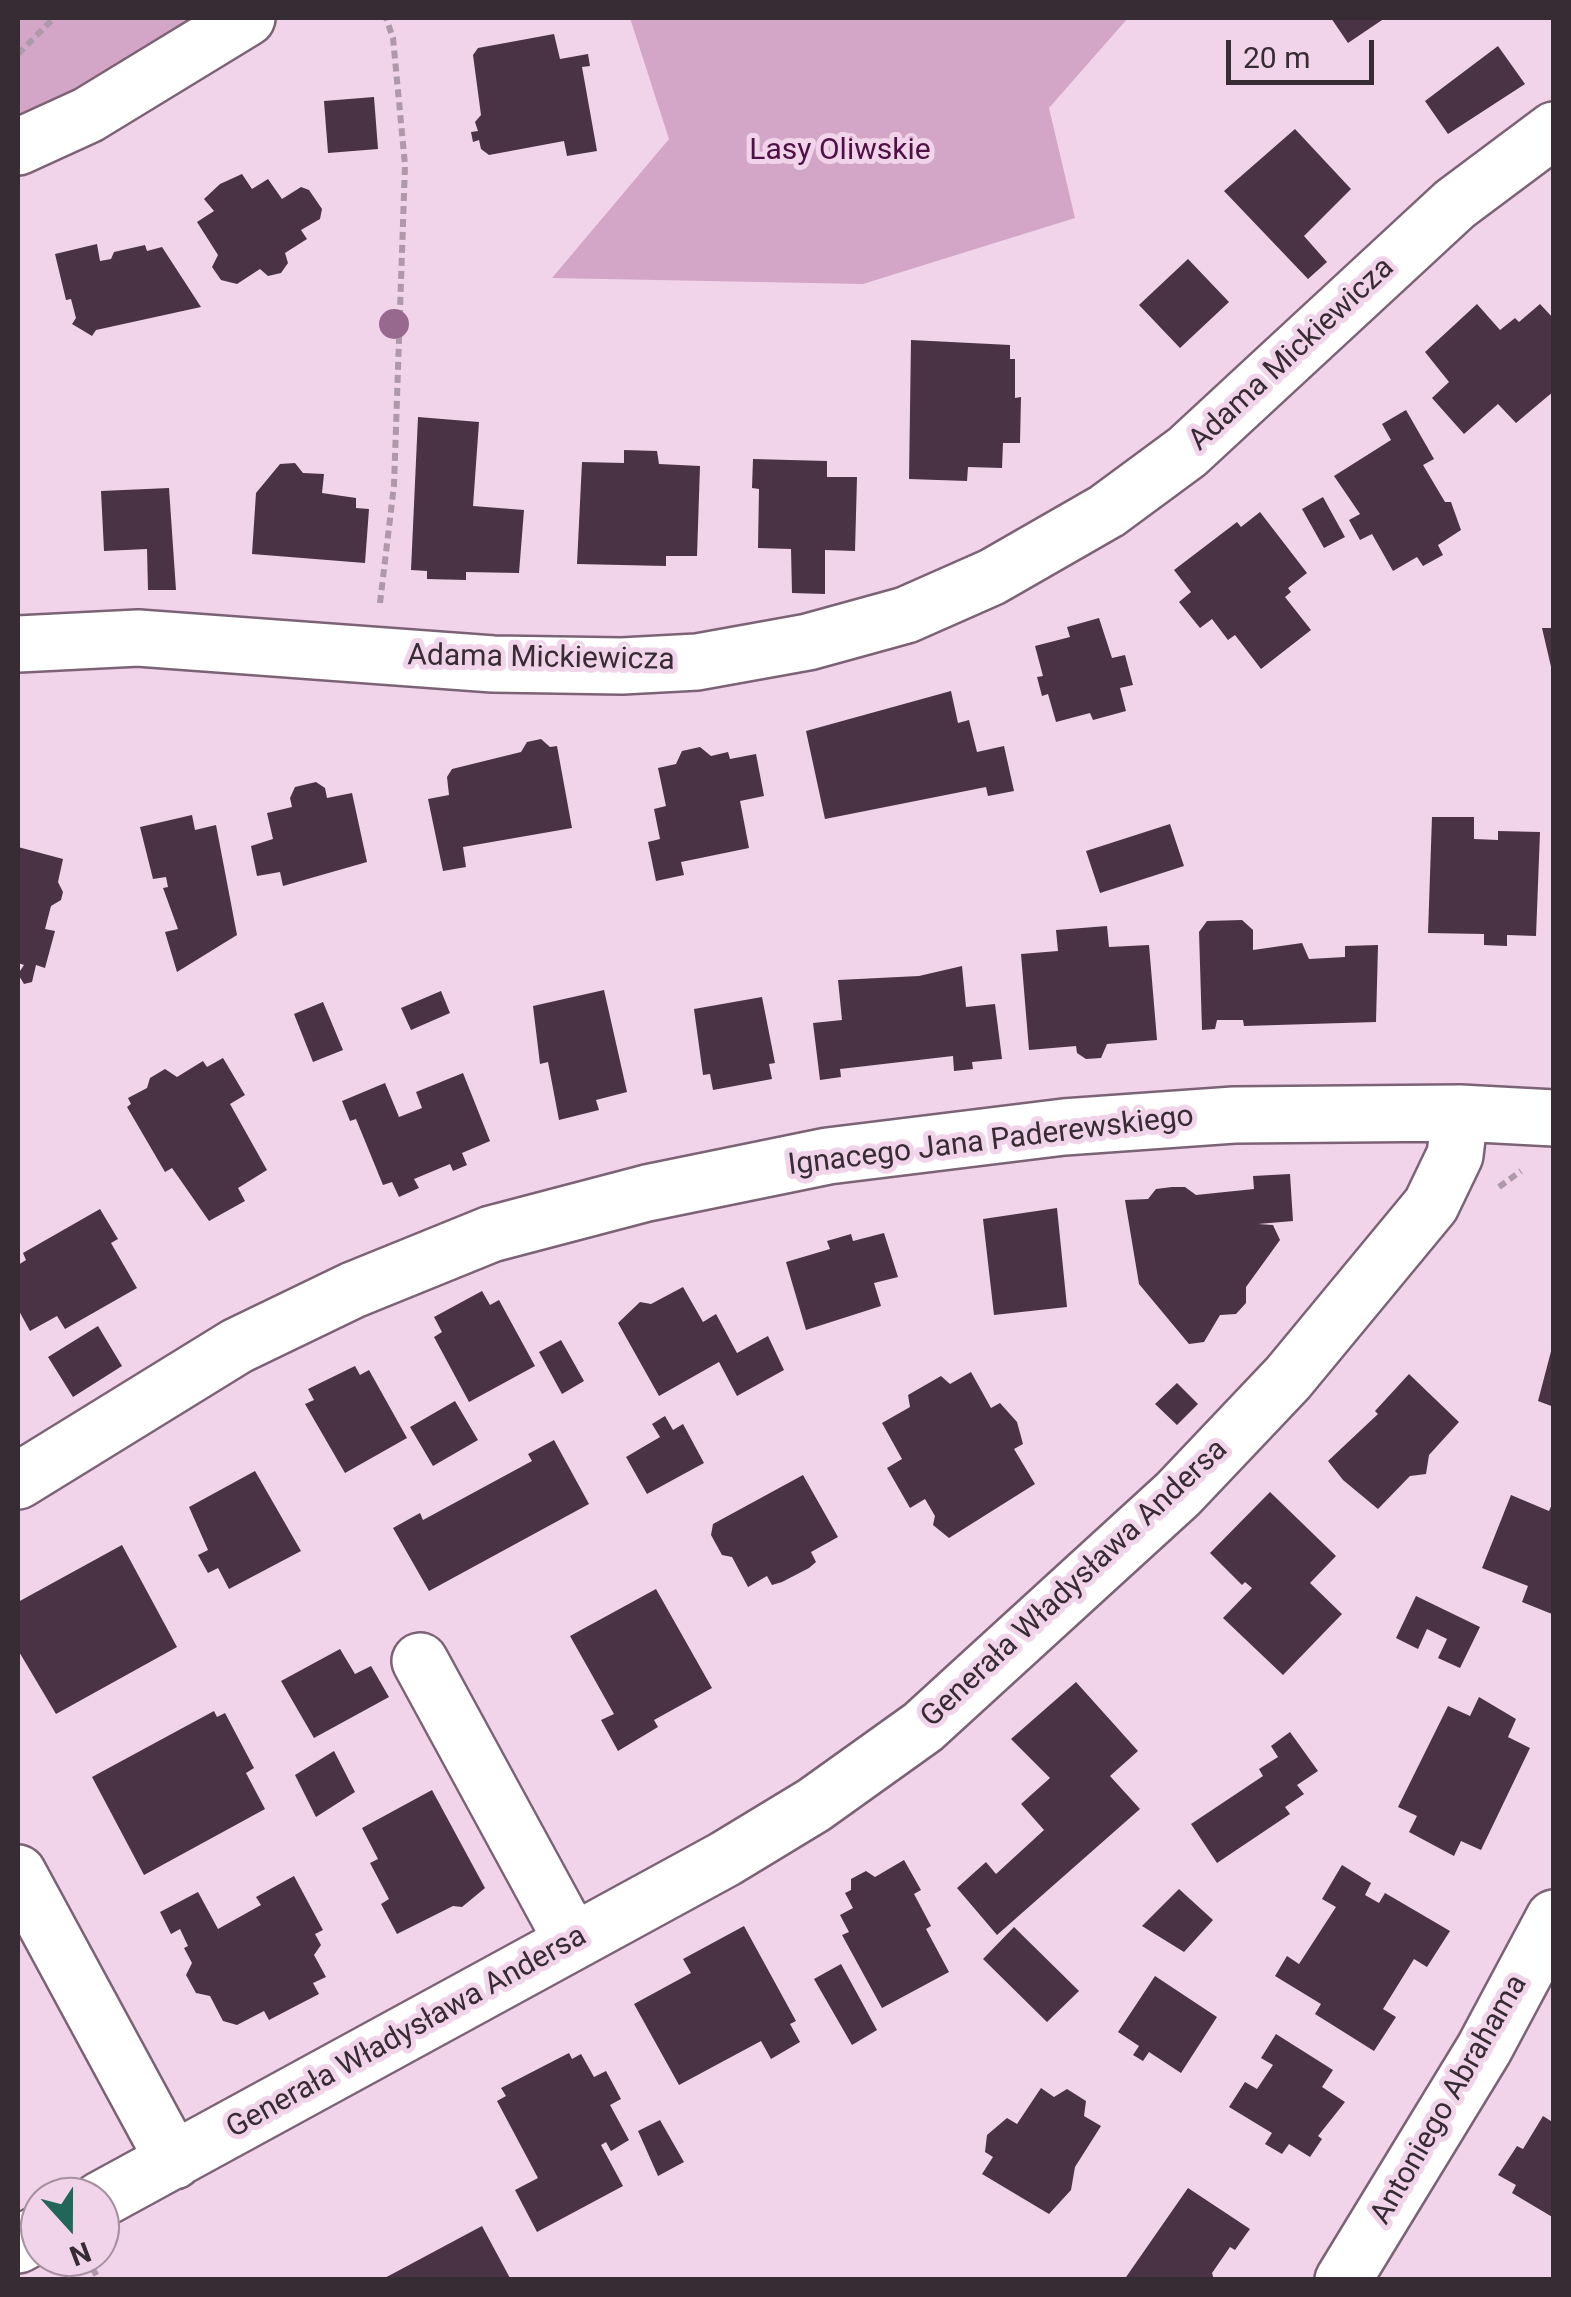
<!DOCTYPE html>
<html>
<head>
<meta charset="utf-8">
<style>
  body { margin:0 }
  #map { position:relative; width:1571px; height:2297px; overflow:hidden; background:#f1d4ea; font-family:Roboto,sans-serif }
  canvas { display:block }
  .frame { position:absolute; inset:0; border:20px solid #372c34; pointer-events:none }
  .north { position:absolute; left:20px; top:2177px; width:100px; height:100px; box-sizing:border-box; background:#f1d4ea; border:2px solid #a791a1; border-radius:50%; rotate:159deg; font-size:28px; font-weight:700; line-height:40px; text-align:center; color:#372c34 }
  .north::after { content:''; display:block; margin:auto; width:35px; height:45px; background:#216759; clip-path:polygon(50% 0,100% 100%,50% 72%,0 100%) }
  .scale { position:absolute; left:1226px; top:40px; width:148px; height:45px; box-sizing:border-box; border:5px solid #372c34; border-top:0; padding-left:12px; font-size:30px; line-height:35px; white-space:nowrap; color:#372c34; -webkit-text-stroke:8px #f1d4ea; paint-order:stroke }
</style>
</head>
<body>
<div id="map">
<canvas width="1571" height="2297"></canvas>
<div class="frame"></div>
<div class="north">N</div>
<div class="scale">20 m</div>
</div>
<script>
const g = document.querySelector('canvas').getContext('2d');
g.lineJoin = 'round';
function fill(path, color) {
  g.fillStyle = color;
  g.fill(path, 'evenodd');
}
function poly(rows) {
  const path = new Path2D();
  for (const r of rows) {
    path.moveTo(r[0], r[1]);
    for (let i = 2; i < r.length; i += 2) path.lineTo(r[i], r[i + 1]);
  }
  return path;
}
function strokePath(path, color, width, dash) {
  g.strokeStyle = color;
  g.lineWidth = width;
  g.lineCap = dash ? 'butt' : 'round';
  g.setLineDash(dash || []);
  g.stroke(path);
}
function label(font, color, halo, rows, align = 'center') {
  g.font = font + ' Roboto,sans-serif';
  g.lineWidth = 10;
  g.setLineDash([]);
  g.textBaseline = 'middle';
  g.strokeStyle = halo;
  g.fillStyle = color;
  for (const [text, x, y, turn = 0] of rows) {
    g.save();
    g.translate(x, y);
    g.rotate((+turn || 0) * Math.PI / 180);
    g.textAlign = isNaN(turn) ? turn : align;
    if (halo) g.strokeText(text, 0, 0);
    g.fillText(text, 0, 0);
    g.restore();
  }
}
const green = poly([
  [18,18,219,18,18,146],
  [630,18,1128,18,1049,108,1075,218,863,284,552,278,669,139]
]);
const building = poly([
  [1331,18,1385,18,1348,43],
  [554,34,560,59,588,54,590,66,582,67,597,151,567,156,564,141,489,155,481,149,479,140,473,142,471,132,478,131,475,122,481,115,473,55,478,48],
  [1498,46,1525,84,1448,134,1425,101],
  [374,97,378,149,328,153,324,101],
  [1295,129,1351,189,1304,236,1327,262,1308,279,1224,191],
  [242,174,252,189,268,179,282,199,301,187,309,190,322,209,320,219,301,230,307,239,285,253,288,263,281,273,268,276,260,269,237,284,221,280,212,267,218,255,197,222,214,211,204,199,220,184],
  [97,244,100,261,111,259,114,252,145,245,147,251,162,247,201,307,96,330,92,336,72,324,76,318,71,299,66,300,55,254],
  [1188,259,1229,302,1180,348,1139,305],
  [1477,304,1500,330,1515,318,1519,322,1540,304,1554,319,1554,391,1516,423,1498,404,1464,434,1432,398,1449,382,1425,352],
  [911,340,1010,345,1010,359,1015,359,1015,398,1021,397,1020,443,1003,443,1002,468,968,467,967,481,909,479],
  [1406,410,1434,459,1423,465,1445,502,1451,502,1461,530,1438,545,1443,555,1423,566,1417,557,1393,571,1372,534,1360,540,1349,520,1360,514,1334,476,1391,440,1382,424],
  [418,417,479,422,473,506,524,510,519,573,466,572,466,580,427,579,427,571,411,570],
  [624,450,657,451,659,464,700,466,697,556,666,556,666,566,577,564,582,462,624,463],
  [753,459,827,461,827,477,857,477,855,551,825,550,825,594,792,593,791,549,758,548,759,489,752,488],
  [295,463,303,473,324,474,322,493,356,498,356,508,369,509,365,563,252,554,256,493,280,464],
  [169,488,176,590,148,590,147,549,104,551,101,491],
  [1323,497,1345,537,1324,548,1302,509],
  [1260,512,1307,573,1288,588,1291,592,1285,597,1311,630,1261,669,1235,635,1228,640,1212,619,1200,628,1179,602,1191,592,1174,570,1237,522,1241,527],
  [1099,618,1112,658,1125,655,1133,685,1120,688,1126,711,1093,720,1090,713,1056,722,1048,694,1042,696,1037,677,1043,676,1035,646,1070,637,1067,627],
  [1542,628,1554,628,1554,671,1552,671],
  [951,691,958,723,969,720,977,752,1004,746,1014,791,988,796,986,787,825,819,806,731],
  [541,739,550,747,557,746,572,828,463,847,466,867,443,871,428,799,449,795,447,777,452,769,521,752,527,742],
  [700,747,711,756,728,752,730,759,756,754,764,796,740,801,749,848,681,862,684,875,656,881,648,842,660,839,654,809,666,806,658,768,676,764,682,751],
  [316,782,325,788,327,798,352,793,367,862,283,886,280,872,257,876,251,846,273,839,267,813,292,807,290,798,295,787],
  [192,815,195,830,216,825,237,935,177,972,165,932,178,929,163,888,168,887,166,877,153,879,140,827],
  [1432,817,1474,817,1474,839,1498,840,1498,831,1540,832,1536,936,1507,935,1507,946,1484,945,1484,934,1428,933],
  [1170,824,1184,866,1100,893,1086,851],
  [18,847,63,859,58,882,63,892,61,900,51,906,45,929,55,931,45,968,36,965,32,982,24,984,18,974,24,965,18,963],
  [1242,920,1253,930,1253,950,1302,943,1309,959,1345,957,1345,946,1378,945,1376,1022,1244,1026,1243,1020,1217,1020,1215,1029,1202,1030,1199,932,1207,921],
  [1107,926,1109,947,1149,945,1157,1040,1107,1044,1101,1058,1086,1059,1077,1053,1076,1046,1029,1050,1021,954,1058,951,1056,930],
  [962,966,966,1007,995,1004,1002,1059,972,1062,973,1069,954,1071,953,1056,840,1069,841,1077,820,1080,813,1023,842,1020,838,980,919,976],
  [604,990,627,1092,596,1100,599,1110,559,1120,548,1062,540,1064,533,1006],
  [441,991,450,1013,411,1030,401,1008],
  [762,997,775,1063,769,1064,772,1079,713,1090,710,1074,703,1075,694,1009],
  [323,1002,343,1050,313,1062,294,1014],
  [223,1058,245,1095,230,1104,267,1170,238,1188,245,1201,209,1221,172,1168,165,1172,127,1107,131,1104,128,1098,147,1088,150,1078,165,1069,177,1077,203,1061,207,1067],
  [463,1073,490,1141,462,1153,467,1165,453,1171,450,1164,414,1179,419,1188,399,1197,392,1182,383,1185,356,1119,350,1121,342,1101,385,1083,399,1117,422,1108,416,1092],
  [1290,1174,1293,1221,1258,1224,1273,1225,1280,1240,1246,1287,1246,1303,1236,1314,1220,1315,1204,1342,1189,1344,1139,1284,1125,1200,1148,1199,1156,1189,1172,1187,1185,1187,1196,1195,1254,1189,1253,1176],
  [1057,1208,1067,1307,994,1315,983,1219],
  [100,1209,118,1239,111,1243,137,1288,65,1329,57,1316,30,1331,18,1309,18,1265,26,1260,23,1253],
  [884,1233,898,1277,874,1283,881,1306,806,1330,786,1262,830,1249,827,1241,851,1234,853,1241],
  [683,1287,703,1322,716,1314,737,1353,768,1336,784,1370,737,1396,719,1362,659,1396,618,1323,640,1302,651,1304],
  [482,1291,490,1305,499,1300,535,1366,469,1402,434,1337,442,1332,434,1317],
  [98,1326,122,1366,73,1397,48,1357],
  [561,1340,584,1381,562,1394,539,1352],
  [1554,1340,1554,1407,1538,1401],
  [355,1366,360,1375,369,1370,407,1438,345,1473,305,1404,314,1400,308,1389],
  [971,1372,991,1408,1000,1403,1017,1422,1023,1444,1014,1449,1035,1484,949,1538,933,1525,935,1516,925,1499,910,1508,887,1468,902,1459,882,1423,910,1407,908,1395,941,1376,950,1384],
  [1409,1374,1459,1422,1429,1455,1426,1474,1410,1476,1378,1509,1343,1480,1328,1461,1378,1414,1375,1411],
  [1177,1383,1198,1404,1177,1425,1155,1404],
  [455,1401,478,1440,433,1466,410,1427],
  [665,1416,673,1430,683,1424,704,1463,647,1494,626,1457,660,1437,652,1424],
  [554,1440,589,1504,429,1591,393,1528,420,1513,423,1520,532,1461,528,1454],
  [255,1471,301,1551,229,1589,218,1568,208,1573,198,1555,208,1550,189,1507],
  [803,1475,838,1537,811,1552,816,1562,809,1568,782,1582,772,1585,767,1576,748,1587,732,1557,722,1555,711,1535,713,1524],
  [1270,1492,1336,1556,1310,1583,1342,1614,1283,1675,1223,1618,1252,1588,1245,1582,1242,1585,1210,1553],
  [1511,1495,1549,1511,1554,1500,1552,1614,1522,1602,1528,1586,1482,1568],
  [122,1545,177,1647,56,1714,18,1650,18,1602],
  [656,1589,712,1688,654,1720,658,1727,618,1751,601,1720,614,1714,570,1636],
  [1416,1596,1480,1627,1460,1668,1438,1658,1447,1639,1427,1629,1418,1649,1396,1638],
  [340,1649,355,1674,371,1666,389,1697,314,1738,281,1681],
  [1076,1682,1138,1751,1110,1776,1140,1809,997,1935,957,1888,986,1862,996,1874,1044,1830,1021,1804,1050,1778,1011,1739],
  [1479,1697,1516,1719,1508,1737,1530,1748,1481,1850,1461,1841,1454,1856,1409,1832,1417,1816,1398,1807,1448,1706,1470,1716],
  [214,1711,217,1717,225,1713,254,1768,246,1773,265,1809,144,1875,92,1777],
  [1290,1732,1318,1771,1297,1785,1304,1794,1285,1807,1290,1814,1217,1863,1191,1824,1263,1776,1259,1769,1278,1757,1271,1746],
  [334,1751,355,1792,316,1817,295,1775],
  [432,1790,485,1888,462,1907,453,1906,397,1934,381,1904,389,1899,370,1863,378,1859,362,1828],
  [904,1860,921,1890,914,1894,931,1926,926,1929,949,1972,882,2008,842,1935,849,1932,840,1915,853,1908,845,1893,851,1890,851,1879,866,1871,875,1877],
  [1342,1865,1371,1883,1365,1895,1379,1903,1385,1893,1450,1931,1427,1967,1414,1959,1383,2009,1396,2017,1374,2051,1315,2014,1321,2004,1275,1976,1287,1956,1299,1964,1336,1907,1322,1899],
  [294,1876,323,1930,315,1934,321,1945,314,1955,326,1977,313,1983,319,1994,269,2020,264,2011,237,2025,223,2021,210,1996,196,1993,186,1975,192,1963,184,1948,188,1946,180,1929,171,1934,160,1912,198,1892,218,1929,261,1905,256,1897],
  [1179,1889,1213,1920,1184,1952,1142,1926],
  [744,1926,796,2021,790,2024,800,2042,771,2059,761,2041,679,2085,634,2004,691,1973,683,1959],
  [1014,1927,1079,1991,1047,2022,983,1959],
  [841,1964,877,2030,852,2045,814,1979],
  [1155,1976,1217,2017,1181,2073,1149,2052,1143,2061,1133,2055,1139,2046,1118,2032],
  [1276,2034,1333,2070,1322,2087,1345,2102,1318,2136,1322,2139,1310,2157,1289,2144,1282,2154,1265,2144,1272,2133,1229,2107,1245,2082,1257,2089,1273,2065,1261,2058],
  [569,2053,572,2059,581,2054,594,2077,606,2071,621,2099,610,2105,629,2140,611,2151,606,2142,601,2145,623,2186,537,2232,515,2190,538,2178,497,2101,506,2096,501,2088],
  [1041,2088,1054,2097,1067,2089,1086,2101,1084,2116,1101,2126,1075,2167,1071,2190,1049,2214,982,2174,993,2157,985,2152,987,2135,1007,2118,1017,2124],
  [1543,2116,1554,2123,1554,2218,1512,2193,1516,2185,1498,2175,1517,2146,1523,2149],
  [660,2120,684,2162,658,2176,638,2131],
  [1188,2188,1250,2229,1247,2233,1235,2250,1230,2247,1212,2273,1214,2280,1124,2280],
  [482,2226,511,2280,381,2280]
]);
const path = poly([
  [18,54,54,18],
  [380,603,394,485,405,165,393,38,386,18],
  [1499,1187,1521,1171],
  [86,2257,99,2280]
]);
const minor = poly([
  [18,147,88,115,247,18],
  [18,644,138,638,493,664,622,666,697,662,808,642,906,615,992,577,1107,511,1187,452,1455,204,1554,130],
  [18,1481,237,1346,353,1290,491,1234,647,1193,828,1156,1064,1127,1234,1115,1460,1113,1554,1118],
  [420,1661,573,1942],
  [18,1873,174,2161],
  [100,2200,725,1859,814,1805,923,1727,1178,1494,1288,1378,1431,1205,1455,1155,1460,1113],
  [18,2245,40,2233],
  [1343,2280,1484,2049,1554,1918]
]);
const trees = [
  [394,324]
];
const parkNames = [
  ["Lasy Oliwskie",840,151]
];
const streetNames = [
  ["Adama Mickiewicza",1292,355,-43],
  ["Adama Mickiewicza",541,659,1],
  ["Ignacego Jana Paderewskiego",991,1142,-7],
  ["Generała Władysława Andersa",1075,1584,-43],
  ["Generała Władysława Andersa",407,2033,-29],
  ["Antoniego Abrahama",1450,2100,-60]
];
fill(green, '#d3a6c8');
fill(building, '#4a3344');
strokePath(minor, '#7c6275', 60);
strokePath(path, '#ae98a9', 6, [8, 5]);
strokePath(minor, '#fff', 55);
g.fillStyle = '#98698f';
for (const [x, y] of trees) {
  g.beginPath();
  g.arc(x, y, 15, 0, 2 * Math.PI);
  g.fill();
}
label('30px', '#4f1145', '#f1d4ea', parkNames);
label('30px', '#372c34', '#f1d4ea', streetNames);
</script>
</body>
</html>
